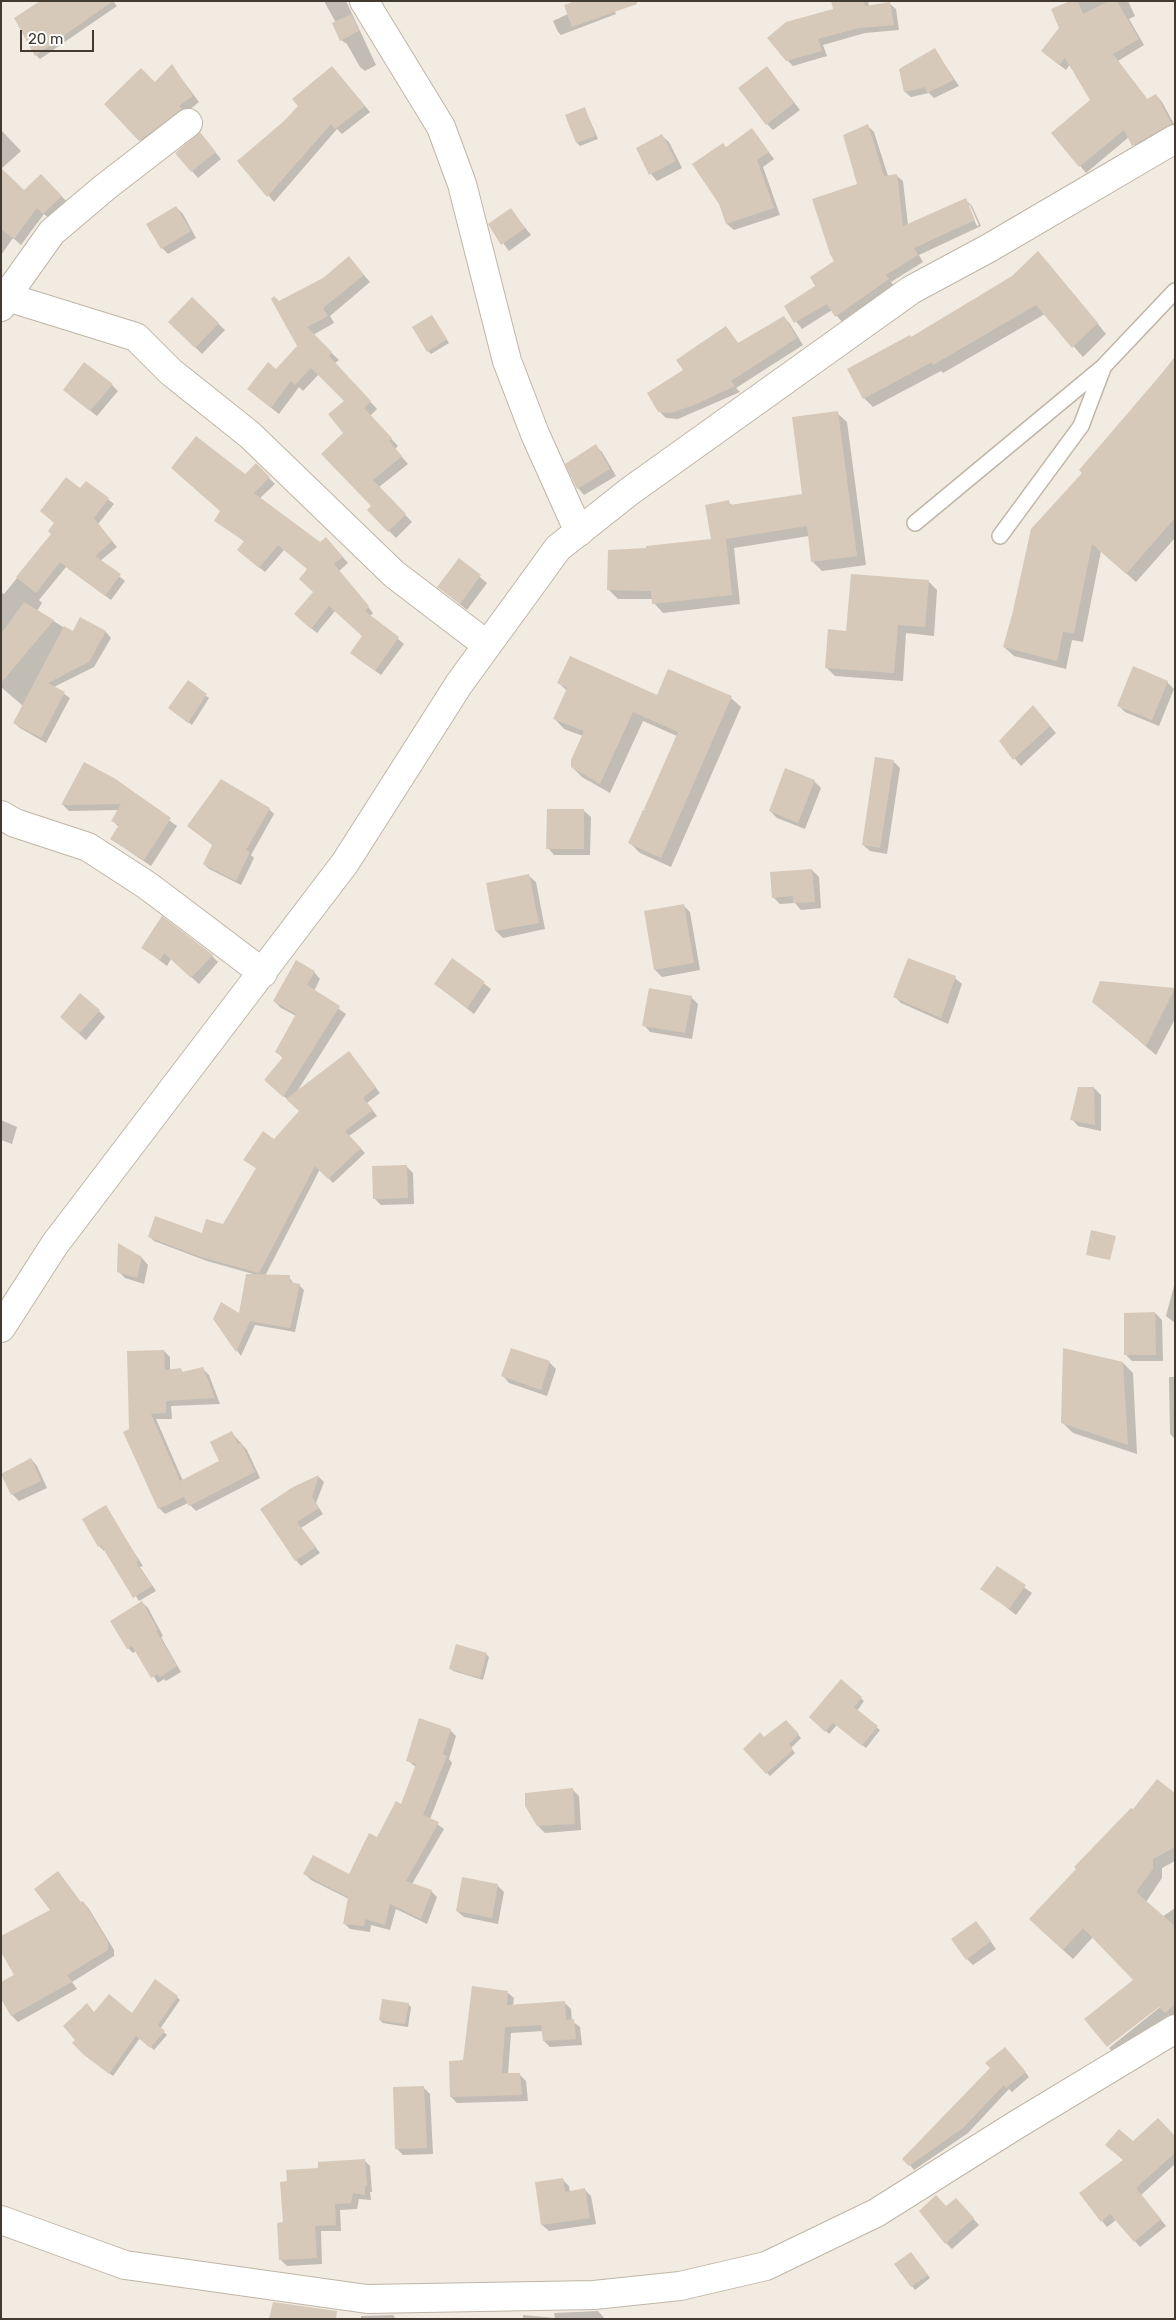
<!DOCTYPE html>
<html>
<head>
<meta charset="utf-8">
<style>
  body { margin:0 }
  #map { position:relative; width:1176px; height:2320px; overflow:hidden; background:#f2ebe1; font-family:Rubik,sans-serif }
  canvas { display:block }
  .frame { position:absolute; inset:0; border:2px solid #433b32; pointer-events:none }
  .scale { position:absolute; left:20px; top:30px; width:74px; height:22px; box-sizing:border-box; border:2px solid #433b32; border-top:0; padding-left:6px; font-size:15px; line-height:18px; white-space:nowrap; color:#433b32; -webkit-text-stroke:4px #fff; paint-order:stroke }
</style>
</head>
<body>
<div id="map">
<canvas width="1176" height="2320"></canvas>
<div class="frame"></div>
<div class="scale">20 m</div>
</div>
<script>
const g = document.querySelector('canvas').getContext('2d');
g.lineJoin = 'round';
function fill(path, color) {
  g.fillStyle = color;
  g.fill(path, 'evenodd');
}
function poly(rows) {
  const path = new Path2D();
  for (const r of rows) {
    path.moveTo(r[0], r[1]);
    for (let i = 2; i < r.length; i += 2) path.lineTo(r[i], r[i + 1]);
  }
  return path;
}
function strokePath(path, color, width, dash) {
  g.strokeStyle = color;
  g.lineWidth = width;
  g.lineCap = dash ? 'butt' : 'round';
  g.setLineDash(dash || []);
  g.stroke(path);
}
const shadow = poly([
  [77,1,113,1,117,6,40,59,36,55],
  [324,1,346,1,376,65,365,71,360,67,347,44,341,40,336,23],
  [610,1,616,14,561,35,558,32,553,21,568,14],
  [832,1,868,1,869,6,890,4,896,9,899,30,865,33,823,45,827,56,793,66,787,60,834,10],
  [1073,1,1128,1,1135,16,1129,19,1144,45,1118,61,1148,100,1156,95,1162,102,1175,126,1139,151,1129,137,1086,173,1053,133,1091,101,1070,64,1066,70,1049,57],
  [935,50,959,86,934,98,929,93,911,97,905,92],
  [172,66,199,102,146,146,106,105,155,84],
  [338,74,370,112,342,134,337,129,274,202,239,161],
  [773,75,800,110,773,130,767,124],
  [585,109,598,139,580,146,577,143],
  [868,126,874,132,888,176,896,175,903,181,908,225,965,199,972,206,981,226,919,255,923,262,891,282,894,286,842,322,832,310,802,329,785,307,817,287,836,261,859,185],
  [967,205,970,205,979,225,977,226],
  [1,130,21,151,1,169],
  [752,130,774,159,763,167,780,215,734,230,727,224,727,148],
  [662,136,669,142,682,168,657,181,651,174],
  [206,141,221,159,198,178,192,171],
  [1,170,24,192,41,175,68,203,51,220,44,214,21,245,13,238,1,255],
  [176,207,183,214,196,238,168,254,162,248],
  [511,210,531,235,509,251,490,225],
  [349,258,370,282,330,316,334,323,313,335,339,360,335,363,377,409,370,416,398,446,395,449,408,464,379,487,412,522,396,538,368,510,372,506,345,433,345,401,319,374,303,391,299,387,279,414,256,396,298,346,279,303,323,279],
  [1047,262,1106,334,1083,357,1045,314,943,373,941,371,873,407,864,398,912,338],
  [192,299,225,330,202,354,170,322],
  [432,316,449,343,431,354,428,351],
  [784,317,790,324,803,345,736,388,740,392,678,419,666,418,659,411,684,371,726,328,739,344],
  [1175,357,1175,538,1136,582,1101,551,1083,642,1072,640,1066,669,1014,656,1004,647,1083,473],
  [112,385,118,391,97,416,71,396],
  [837,413,847,422,866,565,822,571,813,562,809,536,734,548,740,604,663,613,654,603,653,599,618,599,609,590,648,549,712,540,728,502,732,505,804,495],
  [595,445,602,452,616,476,584,495,578,488],
  [256,465,275,484,259,499,320,543,331,544,348,563,339,571,373,613,370,616,404,644,381,675,357,658,364,637,335,611,317,633,301,620,314,592,308,569,284,550,265,572,244,555,245,542,215,520,246,475],
  [86,482,114,504,98,524,117,547,100,561,125,581,111,600,66,567,39,600,42,603,37,611,73,633,81,619,106,632,111,638,94,667,54,687,70,698,46,743,20,728,14,723,23,706,1,687,1,592,4,594,53,534],
  [459,560,487,583,467,610,439,587],
  [929,582,937,590,934,636,906,633,903,681,835,676,826,667,847,632],
  [669,671,731,698,741,707,671,867,640,853,630,843,648,811,677,736,643,721,610,793,582,777,572,767,583,736,564,729,555,719,567,691,559,683,658,697],
  [188,682,209,698,192,725,169,708],
  [1167,682,1174,689,1159,726,1125,712,1118,705],
  [1034,707,1056,733,1021,766,1001,742],
  [893,761,900,768,887,854,870,851,863,845],
  [84,764,113,780,177,826,151,866,111,839,119,827,113,821,119,810,69,811,63,805],
  [814,781,821,788,805,829,777,818,770,811],
  [269,809,274,814,251,855,254,858,241,885,209,869,204,864,213,845,188,826],
  [584,811,591,817,590,855,554,855,548,848],
  [812,870,819,877,821,908,801,910,795,903,780,904,773,897],
  [529,876,536,882,545,929,503,938,496,931],
  [684,906,690,912,700,970,662,977,655,970,645,912],
  [143,948,212,956,218,962,199,984,171,959,167,966],
  [453,960,491,989,474,1014,435,984],
  [314,972,320,979,314,991,346,1014,296,1093,353,1058,380,1093,367,1103,377,1116,349,1136,365,1153,333,1183,320,1169,265,1276,289,1277,294,1284,299,1285,304,1290,295,1332,255,1325,241,1356,214,1318,240,1315,253,1274,207,1261,154,1241,149,1236,202,1234,224,1226,257,1169,245,1159,274,1140,301,1111,272,1086,284,1059,277,1052,296,1016,281,1008,274,1001],
  [955,978,962,984,948,1024,901,1003,895,997],
  [1101,982,1175,990,1175,1019,1156,1055,1093,1002],
  [691,997,698,1004,692,1039,650,1032,644,1025],
  [99,1011,105,1017,86,1040,68,1024],
  [1094,1088,1101,1095,1101,1131,1078,1126,1072,1119],
  [1,1120,17,1127,12,1144,1,1140],
  [406,1166,413,1173,414,1204,381,1205,374,1198],
  [142,1258,148,1265,144,1284,125,1278,118,1271],
  [1175,1282,1175,1323,1166,1316],
  [1155,1313,1162,1320,1163,1361,1132,1361,1126,1355],
  [512,1349,550,1363,556,1369,547,1396,509,1383,503,1376],
  [164,1351,170,1357,170,1371,181,1370,184,1373,203,1369,209,1375,220,1404,171,1406,172,1419,156,1419,183,1481,221,1462,232,1433,247,1450,260,1478,196,1511,188,1503,165,1514,159,1508,131,1430],
  [1123,1363,1133,1373,1137,1454,1073,1433,1063,1423],
  [1169,1377,1175,1377,1175,1439,1170,1434],
  [31,1459,37,1466,47,1488,19,1501,12,1494],
  [319,1477,324,1482,316,1503,323,1514,301,1528,320,1553,301,1566,296,1560,293,1488],
  [105,1507,143,1566,140,1567,156,1591,139,1601,106,1549,104,1551,99,1546],
  [997,1568,1032,1593,1016,1615,982,1588],
  [142,1602,148,1608,163,1636,161,1637,181,1672,166,1681,164,1679,158,1683,137,1651,133,1653,128,1648],
  [486,1654,489,1657,483,1680,453,1671,450,1668],
  [841,1681,864,1701,857,1711,880,1730,866,1748,837,1725,829,1734,811,1716],
  [786,1721,801,1738,791,1748,795,1753,770,1776,744,1749,764,1739],
  [450,1730,456,1736,449,1759,452,1763,430,1819,444,1829,412,1884,431,1891,437,1897,427,1924,396,1909,390,1930,371,1925,370,1932,350,1929,344,1923,349,1899,311,1880,305,1874,349,1876,402,1805,416,1767,407,1760],
  [573,1790,579,1796,581,1830,545,1833,538,1826],
  [1175,1794,1175,1861,1162,1868,1162,1878,1146,1902,1162,1917,1175,1908,1175,2021,1169,2015,1117,2056,1109,2048,1164,2004,1135,1980,1093,1937,1073,1959,1040,1929],
  [497,1885,504,1892,498,1924,464,1917,457,1911],
  [83,1902,89,1909,114,1950,114,1956,72,1982,77,1989,18,2022,12,2016,1,1996,16,1976],
  [982,1929,996,1949,973,1965,967,1959],
  [507,1992,514,1998,513,2006,564,2002,571,2009,572,2021,580,2027,582,2045,550,2047,544,2041,543,2031,511,2033,508,2074,519,2074,526,2081,528,2101,457,2103,451,2097,464,2062],
  [177,1997,180,2000,160,2029,167,2035,154,2050,140,2038,113,2076,89,2058,132,2015],
  [408,2004,411,2007,408,2027,383,2023,380,2020],
  [1010,2053,1029,2077,1012,2092,1009,2089,968,2133,914,2170,910,2165],
  [423,2087,430,2094,433,2154,403,2155,396,2148],
  [1175,2138,1175,2164,1141,2195,1166,2226,1140,2247,1116,2220,1107,2227,1102,2221,1133,2142],
  [364,2160,370,2166,372,2192,370,2192,371,2200,359,2199,357,2209,340,2210,341,2231,321,2231,322,2264,287,2266,281,2260,288,2183,320,2169],
  [562,2179,569,2186,570,2192,585,2190,591,2196,596,2224,549,2231,542,2225],
  [962,2206,979,2225,952,2249,946,2243,947,2208],
  [914,2257,930,2278,915,2290,896,2264],
  [598,2311,605,2319,523,2319,523,2315,555,2318,554,2313],
  [393,2315,396,2319,361,2319,361,2316]
]);
const building = poly([
  [40,1,113,1,35,56,14,18],
  [575,1,637,1,637,4,572,27,564,5],
  [831,1,864,1,865,6,890,2,894,25,859,28,818,39,822,51,786,61,767,38,786,22,833,9],
  [1070,1,1078,1,1083,14,1109,1,1117,1,1139,39,1113,54,1147,99,1156,94,1172,124,1132,146,1124,130,1079,167,1051,133,1090,100,1065,58,1059,65,1041,51,1059,28,1051,9],
  [351,14,359,31,340,41,332,23],
  [935,48,954,80,927,93,925,87,904,92,899,69],
  [172,64,193,96,179,106,182,109,139,141,104,104,141,68,155,82],
  [332,66,365,106,335,129,331,124,267,197,237,161,283,122,298,106,292,99],
  [767,66,794,103,766,125,738,88],
  [585,107,595,136,576,143,565,115],
  [868,124,884,176,897,174,903,226,966,198,975,220,914,248,918,255,886,275,889,279,835,317,827,304,794,323,784,306,815,286,810,277,834,261,830,254,812,199,857,184,843,135],
  [752,128,769,152,757,160,774,208,726,224,719,204,692,164,723,143,726,147],
  [200,132,216,152,191,172,175,153],
  [662,134,676,161,649,175,636,148],
  [1,168,24,190,41,174,62,196,43,214,37,208,14,239,1,229],
  [176,206,191,231,161,249,146,224],
  [511,208,525,228,501,245,488,224],
  [1038,251,1098,323,1072,348,1036,305,933,365,932,362,863,399,847,369,910,335,911,337,1012,276],
  [349,256,364,275,323,308,328,316,307,327,332,352,329,356,371,401,364,408,392,438,389,441,402,456,373,480,406,514,388,532,367,510,371,506,321,454,343,433,328,414,344,401,311,368,295,385,291,381,271,408,247,389,268,362,276,369,297,346,271,299,274,296,279,301,323,278],
  [192,297,219,323,195,348,168,322],
  [432,315,447,339,427,352,412,327],
  [784,316,797,338,731,381,735,386,694,405,671,413,658,412,647,393,683,370,676,360,726,326,738,343],
  [1175,358,1175,518,1126,574,1092,544,1074,633,1063,632,1057,661,1003,647,1012,615,1031,529,1082,473,1079,470],
  [84,362,113,384,90,411,63,390],
  [838,411,857,556,811,562,807,526,726,539,732,595,652,604,651,591,607,590,608,550,646,548,646,546,711,539,705,505,729,500,730,505,802,494,792,417],
  [196,436,245,474,256,463,270,477,254,493,320,542,326,537,343,557,334,564,369,606,365,611,399,637,375,671,350,653,362,636,329,606,311,629,294,614,313,592,299,579,307,569,278,545,259,568,237,550,244,541,214,521,220,511,171,468],
  [596,444,610,469,577,489,565,464],
  [66,477,80,488,86,481,109,498,94,518,112,541,95,556,121,574,105,596,60,562,36,593,16,577,51,534,48,531,54,523,40,511],
  [459,558,481,575,460,604,437,587],
  [851,574,929,580,925,627,898,625,894,673,825,668,828,629,846,631],
  [24,602,54,620,1,683,1,634],
  [80,617,106,631,89,662,48,683,65,692,41,738,13,723,64,626,73,631],
  [570,656,657,695,668,669,732,696,661,858,628,843,643,810,646,810,644,809,678,732,633,712,600,784,571,767,571,760,584,731,553,719,567,688,557,683],
  [1133,666,1168,681,1152,720,1117,706],
  [188,680,207,694,188,723,168,708],
  [1033,705,1050,726,1013,760,999,741],
  [875,757,894,760,880,848,862,845],
  [84,762,114,778,171,818,144,860,110,839,119,825,111,821,121,804,61,805],
  [785,768,815,780,798,823,769,811],
  [221,779,270,808,246,850,250,852,236,881,203,864,212,845,187,826],
  [547,809,584,809,584,849,546,849],
  [812,869,815,902,793,903,793,896,772,898,770,872],
  [529,874,539,923,495,931,486,883],
  [684,904,694,963,654,970,644,911],
  [162,916,213,955,191,978,164,953,160,960,141,948],
  [452,958,485,982,467,1008,434,984],
  [908,958,956,976,941,1018,893,997],
  [296,960,315,971,307,985,340,1006,283,1097,264,1080,283,1057,275,1052,296,1014,273,1001],
  [1100,981,1175,988,1146,1046,1092,1002],
  [649,988,692,996,685,1033,642,1026],
  [80,993,100,1010,79,1034,60,1017],
  [349,1051,376,1087,363,1098,373,1110,345,1131,361,1148,328,1179,315,1166,259,1273,201,1257,148,1237,155,1216,202,1233,206,1219,223,1224,256,1168,243,1160,263,1131,274,1139,299,1111,286,1099],
  [1078,1087,1094,1087,1095,1125,1070,1120],
  [407,1165,408,1198,373,1199,372,1166],
  [1091,1230,1116,1236,1110,1260,1086,1255],
  [118,1243,142,1257,137,1278,117,1272],
  [246,1274,290,1275,290,1282,300,1284,290,1328,250,1321,236,1352,213,1319,221,1302,239,1313],
  [1155,1312,1156,1355,1124,1355,1124,1313],
  [511,1348,550,1361,541,1390,501,1376],
  [1063,1348,1123,1362,1128,1445,1061,1423],
  [164,1350,165,1370,181,1368,182,1372,203,1367,215,1398,166,1401,166,1413,151,1414,180,1481,219,1461,210,1442,232,1431,238,1444,241,1442,255,1472,189,1506,184,1497,158,1509,123,1432,129,1429,127,1351],
  [31,1458,41,1481,11,1495,1,1474],
  [319,1475,312,1497,319,1508,297,1522,316,1547,295,1561,260,1509,293,1487],
  [106,1505,139,1561,136,1562,152,1586,133,1598,101,1545,98,1547,82,1519],
  [997,1566,1026,1585,1009,1609,980,1589],
  [142,1601,158,1630,156,1631,177,1666,160,1677,158,1674,151,1678,132,1646,127,1649,110,1621],
  [456,1644,487,1653,480,1678,449,1669],
  [841,1679,862,1697,854,1707,878,1726,862,1746,833,1723,825,1732,809,1717],
  [419,1718,451,1729,443,1754,447,1756,423,1815,439,1822,406,1881,432,1890,421,1919,390,1904,385,1925,365,1919,364,1926,343,1924,348,1897,303,1874,313,1855,349,1874,369,1833,377,1837,396,1801,401,1804,416,1764,406,1761],
  [786,1720,799,1734,789,1744,793,1750,766,1774,743,1749,760,1732,764,1737],
  [1157,1779,1175,1793,1175,1847,1153,1859,1153,1869,1136,1892,1175,1926,1175,2004,1165,2013,1159,2007,1107,2047,1084,2019,1133,1980,1083,1928,1063,1950,1029,1919,1076,1869,1074,1867,1131,1808,1133,1809],
  [573,1788,575,1824,537,1826,525,1806,525,1793],
  [58,1871,81,1902,83,1901,108,1942,108,1950,67,1975,72,1982,11,2016,1,1999,1,1982,14,1975,1,1952,1,1936,50,1910,34,1889],
  [462,1877,498,1884,492,1918,456,1911],
  [976,1921,991,1941,966,1960,951,1939],
  [155,1979,178,1996,158,2025,165,2031,150,2048,136,2036,109,2074,84,2055,72,2043,75,2040,63,2026,87,2003,94,2012,109,1994,132,2013],
  [472,1986,508,1991,507,2005,565,2001,566,2020,574,2019,576,2039,543,2041,541,2025,505,2027,502,2073,520,2073,522,2095,450,2097,449,2061,463,2060],
  [382,1999,409,2003,405,2024,379,2020],
  [1005,2047,1026,2072,1006,2088,1004,2085,963,2128,909,2166,902,2159,990,2068,985,2063],
  [424,2086,427,2148,395,2149,393,2087],
  [1158,2118,1175,2136,1175,2153,1136,2188,1161,2219,1134,2242,1110,2214,1101,2222,1079,2193,1123,2160,1105,2145,1119,2129,1133,2141],
  [365,2159,367,2186,365,2186,365,2195,353,2193,351,2203,335,2204,336,2225,315,2226,317,2258,279,2260,277,2223,283,2222,280,2182,287,2181,286,2170,318,2168,318,2162],
  [563,2178,565,2192,585,2188,590,2218,541,2225,535,2182],
  [936,2195,946,2206,956,2198,974,2218,945,2244,919,2211],
  [911,2252,928,2275,911,2287,894,2264],
  [273,2302,337,2311,336,2319,269,2319]
]);
const service = poly([
  [915,523,1103,367,1175,291],
  [1000,536,1081,426,1103,368]
]);
const minor = poly([
  [364,1,441,127,462,184,507,361,535,434,579,532],
  [7,297,136,337,171,372,250,435,394,574,487,645],
  [1,307,10,291,52,232,104,188,188,123],
  [1,815,15,823,88,847,148,886,263,973],
  [1,2220,125,2265,367,2299,594,2295,680,2286,766,2266,876,2213,1016,2125,1175,2029]
]);
const tertiary = poly([
  [1,1328,55,1244,345,863,459,684,558,548,630,491,911,290,989,248,1175,139]
]);
fill(shadow, '#0003');
fill(building, '#d7c9b9');
strokePath(service, '#c0b5a6', 18);
strokePath(minor, '#c0b5a6', 30);
strokePath(tertiary, '#c0b5a6', 30);
strokePath(service, '#fff', 15);
strokePath(minor, '#fff', 28);
strokePath(tertiary, '#fff', 28);
</script>
</body>
</html>
